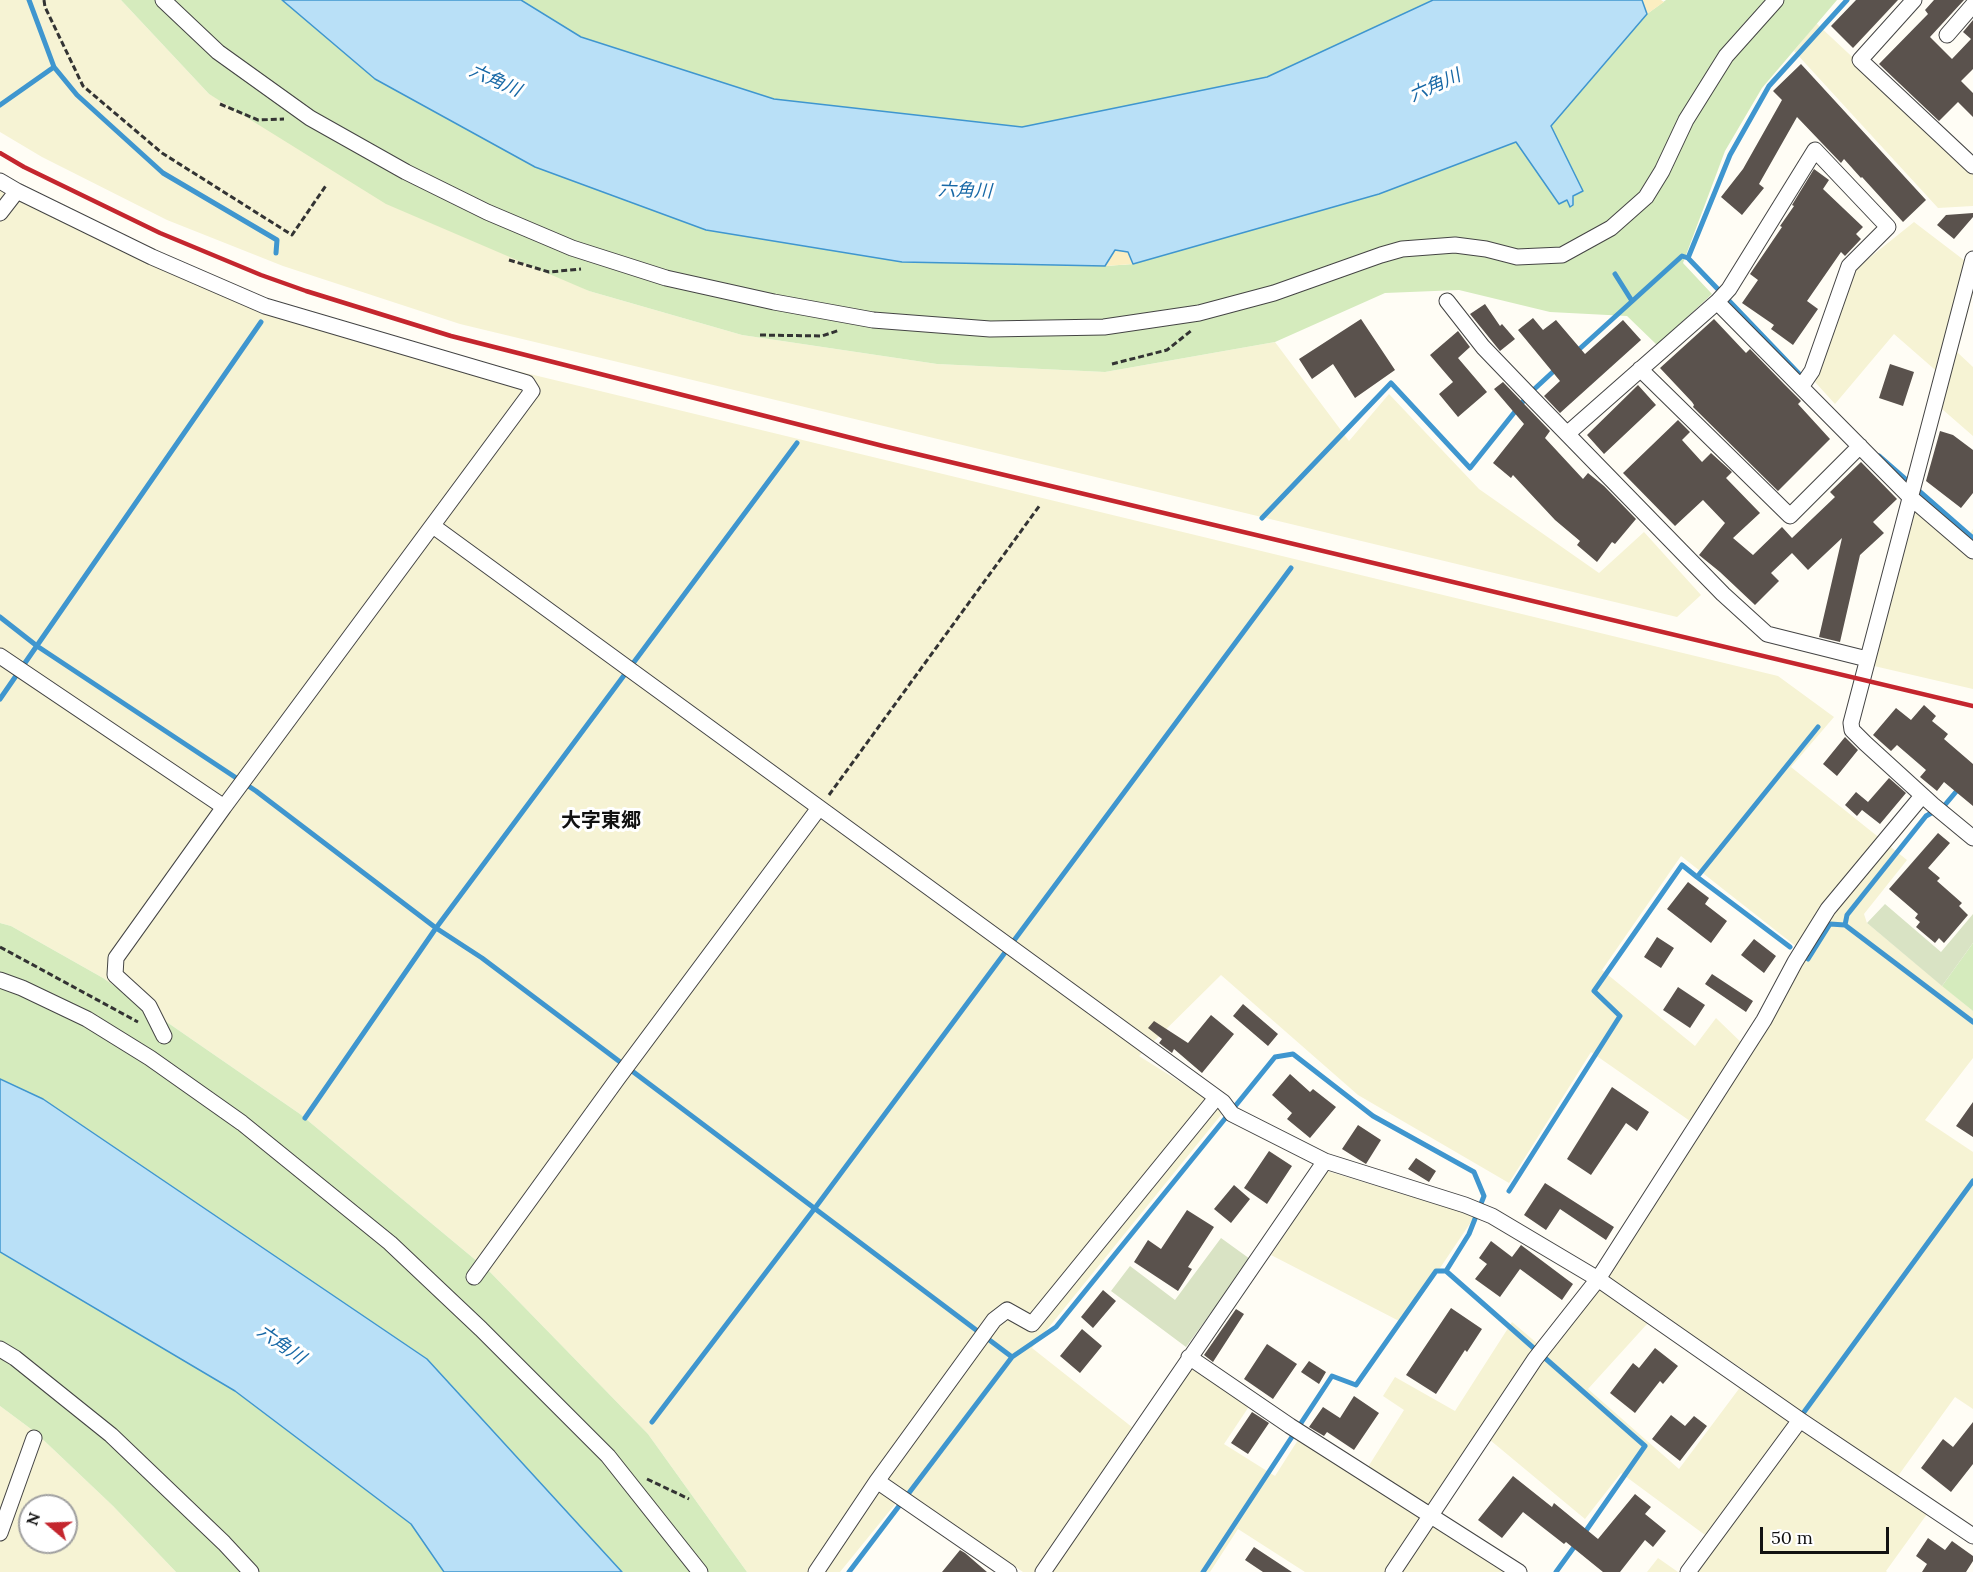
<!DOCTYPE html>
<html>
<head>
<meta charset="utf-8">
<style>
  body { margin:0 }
  #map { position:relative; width:1973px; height:1572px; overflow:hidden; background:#fffdf5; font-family:Lora,serif }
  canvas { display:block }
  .north { position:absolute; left:18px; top:1494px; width:60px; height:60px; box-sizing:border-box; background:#fff; border:2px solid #a0a0a0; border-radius:50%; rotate:289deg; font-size:16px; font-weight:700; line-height:24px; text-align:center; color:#111 }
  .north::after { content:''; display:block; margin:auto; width:21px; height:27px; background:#c4262e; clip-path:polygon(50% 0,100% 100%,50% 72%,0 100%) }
  .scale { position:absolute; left:1760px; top:1527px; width:129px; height:27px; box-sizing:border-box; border:3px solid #111; border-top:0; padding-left:8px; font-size:18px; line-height:21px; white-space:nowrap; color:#111; -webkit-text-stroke:4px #fff; paint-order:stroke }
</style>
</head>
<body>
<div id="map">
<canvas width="1973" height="1572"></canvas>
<div class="north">N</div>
<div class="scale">50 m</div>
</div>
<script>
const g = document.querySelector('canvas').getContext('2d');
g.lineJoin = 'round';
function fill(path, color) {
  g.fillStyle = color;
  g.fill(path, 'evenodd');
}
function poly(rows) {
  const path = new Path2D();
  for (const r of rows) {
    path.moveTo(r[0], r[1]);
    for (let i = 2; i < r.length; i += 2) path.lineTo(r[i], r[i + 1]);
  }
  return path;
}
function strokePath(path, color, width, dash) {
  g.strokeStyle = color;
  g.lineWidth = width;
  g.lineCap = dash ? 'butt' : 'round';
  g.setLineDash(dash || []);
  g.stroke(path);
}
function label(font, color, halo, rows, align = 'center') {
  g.font = font + ' Lora,"Noto Sans JP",serif';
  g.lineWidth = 6;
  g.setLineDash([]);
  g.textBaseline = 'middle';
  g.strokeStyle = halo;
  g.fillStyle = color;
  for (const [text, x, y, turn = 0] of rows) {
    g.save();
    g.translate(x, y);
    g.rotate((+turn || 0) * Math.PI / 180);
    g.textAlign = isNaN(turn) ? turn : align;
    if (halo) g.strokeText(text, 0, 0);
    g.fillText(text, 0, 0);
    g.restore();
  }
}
const farmland = poly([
  [0,0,121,0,209,94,589,291,742,335,937,364,1105,372,1275,342,1349,441,1389,394,1479,489,1599,573,1644,532,1701,595,1677,617,460,324,283,266,167,220,42,157,0,132],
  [1816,23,1973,170,1973,206,1938,208,1794,51],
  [0,176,155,252,267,300,447,354,1778,676,1834,717,1791,767,1907,860,1864,914,1867,923,1973,1011,1973,1058,1925,1120,1973,1152,1973,1409,1955,1397,1898,1476,1935,1503,1886,1571,1887,1572,1679,1572,1705,1535,1621,1473,1585,1519,1490,1440,1431,1521,1514,1572,1305,1572,1238,1529,1210,1572,1023,1572,905,1492,840,1572,747,1572,648,1434,490,1272,300,1114,103,978,11,926,0,923],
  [1681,856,1807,955,1749,1050,1716,1018,1695,1046,1602,970],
  [1221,975,1358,1095,1509,1183,1591,1052,1700,1128,1545,1350,1512,1322,1455,1411,1395,1377,1383,1396,1404,1410,1361,1478,1298,1440,1275,1476,1224,1444,1250,1405,1190,1363,1142,1435,1032,1348,1225,1110,1139,1056],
  [1657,1313,1750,1374,1679,1469,1588,1389],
  [1914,222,1973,267,1973,293,1957,352,1973,367,1973,436,1942,409,1949,382,1894,334,1835,404,1815,382,1853,271],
  [1919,497,1967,537,1973,529,1973,689,1874,666],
  [1327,1171,1475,1216,1403,1323,1271,1255],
  [0,1406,35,1432,113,1506,176,1572,0,1572],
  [30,1506,66,1506,66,1542,30,1542],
  [1658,1558,1678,1572,1647,1572]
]);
const green = poly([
  [121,0,282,0,375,79,535,167,706,230,902,262,1105,266,1133,264,1379,194,1516,142,1559,204,1567,199,1570,207,1573,205,1573,196,1582,191,1551,126,1647,14,1666,0,1837,0,1762,88,1725,151,1683,263,1712,294,1657,345,1627,316,1550,312,1459,290,1385,293,1275,342,1105,372,937,364,742,335,589,291,386,204,209,94],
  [521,0,1433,0,1267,77,1022,127,774,99,581,37],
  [0,923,11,926,103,978,300,1114,490,1272,648,1434,747,1572,622,1572,427,1359,43,1099,0,1079],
  [1973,943,1973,1011,1942,986],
  [0,1252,235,1391,411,1524,444,1572,176,1572,113,1506,35,1432,0,1406]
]);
const sand = poly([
  [1642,0,1661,0,1664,2,1647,14],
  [1115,250,1128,252,1133,264,1105,266]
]);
const cemetery = poly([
  [1885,904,1941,952,1973,914,1973,943,1942,986,1867,923],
  [1221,1238,1250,1259,1186,1347,1111,1291,1130,1266,1175,1300]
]);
const water = poly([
  [282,0,521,0,581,37,774,99,1022,127,1267,77,1433,0,1642,0,1647,14,1551,126,1583,191,1573,196,1573,205,1570,207,1567,200,1559,204,1516,142,1379,194,1133,264,1128,252,1115,250,1105,266,902,262,706,230,535,167,375,79,282,0],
  [0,1079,43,1099,427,1359,622,1572,444,1572,411,1524,235,1391,0,1252,0,1079]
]);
const stream = poly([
  [29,0,54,67,77,95,163,173,277,240,276,253],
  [0,105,54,67],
  [1688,258,1730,155,1769,86,1847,0],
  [1615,274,1632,301],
  [1575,353,1682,256,1688,258,1804,379],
  [1879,456,1973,538],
  [1262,518,1391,383,1470,468,1529,394,1556,369],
  [0,617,37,646,256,791,436,928,482,958,1012,1357],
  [0,699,261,322],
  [1960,787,1944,806,1926,816,1847,915,1845,925,1973,1022],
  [1697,877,1790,947],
  [1808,959,1830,924,1845,925],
  [305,1118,436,928,797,443],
  [1509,1191,1620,1016,1594,991,1682,865,1697,877,1818,727],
  [1804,1412,1973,1181],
  [652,1422,815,1208,1291,568],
  [849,1572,1012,1357,1056,1327,1275,1057,1293,1054,1373,1116,1474,1172,1484,1196,1469,1234,1446,1271,1645,1446,1583,1535],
  [1203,1572,1332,1376,1356,1385,1436,1271,1446,1271],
  [1556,1572,1577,1543]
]);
const building = poly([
  [1856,0,1898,0,1853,48,1831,26],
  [1934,0,1964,0,1930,37,1952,59,1971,39,1963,32,1973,20,1973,69,1961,81,1973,93,1973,117,1958,102,1939,121,1879,64,1928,14,1925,10],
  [1801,64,1926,200,1903,222,1862,177,1861,178,1844,159,1841,163,1797,117,1759,184,1764,188,1742,215,1721,197,1743,169,1782,100,1773,91],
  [1814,169,1829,180,1823,189,1863,227,1856,234,1861,239,1845,256,1841,252,1807,301,1818,309,1793,345,1771,329,1774,325,1742,303,1758,280,1750,274,1782,227,1780,226,1794,206,1792,205],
  [1973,213,1973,217,1954,239,1937,225,1946,215],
  [1485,304,1500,326,1502,324,1515,339,1500,351,1470,314],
  [1533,318,1543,330,1556,320,1585,354,1623,320,1641,340,1560,413,1544,396,1560,381,1518,330],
  [1361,319,1395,370,1355,398,1333,364,1312,379,1299,359],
  [1714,319,1746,353,1750,349,1784,384,1801,401,1798,404,1830,439,1778,491,1693,407,1694,405,1692,402,1660,368],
  [1458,331,1470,347,1458,358,1487,392,1458,417,1439,394,1453,382,1430,355],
  [1890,364,1914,372,1903,406,1879,398],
  [1503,382,1550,431,1545,438,1583,479,1588,473,1604,486,1636,519,1615,544,1612,542,1597,562,1577,545,1580,541,1555,520,1513,475,1511,478,1493,463,1524,424,1494,389],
  [1638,385,1656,405,1604,454,1587,435],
  [1678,420,1690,432,1682,440,1702,462,1711,453,1732,472,1726,478,1760,513,1733,538,1753,555,1782,527,1792,538,1835,497,1830,492,1861,462,1897,499,1873,522,1884,533,1860,555,1840,642,1819,637,1842,538,1808,570,1792,553,1771,573,1779,581,1755,605,1720,572,1699,555,1725,523,1703,500,1675,526,1623,473],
  [1940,431,1953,435,1973,450,1973,493,1961,508,1926,481],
  [1924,705,1936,716,1932,721,1948,734,1944,739,1973,764,1973,806,1944,782,1937,791,1920,777,1926,770,1897,745,1891,751,1873,735,1896,708,1911,720],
  [1845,737,1858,750,1837,776,1823,764],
  [1889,778,1906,793,1880,824,1862,810,1857,816,1845,805,1856,792,1868,802],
  [1938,833,1950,843,1928,868,1940,878,1937,881,1962,903,1959,906,1968,915,1944,943,1939,938,1935,943,1916,927,1920,922,1915,918,1918,914,1889,889],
  [1688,882,1709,898,1705,904,1727,921,1711,943,1667,909],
  [1657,937,1674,948,1661,968,1644,957],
  [1754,939,1776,956,1764,973,1741,955],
  [1712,974,1753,1001,1746,1012,1705,984],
  [1678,987,1705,1005,1690,1028,1663,1010],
  [1243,1004,1278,1034,1268,1046,1233,1016],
  [1211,1015,1234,1034,1202,1073,1174,1049,1172,1053,1159,1043,1162,1039,1148,1028,1154,1021,1188,1043],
  [1290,1074,1310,1092,1313,1089,1336,1107,1310,1138,1287,1119,1292,1113,1272,1095],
  [1612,1087,1649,1112,1637,1131,1626,1123,1591,1175,1567,1159],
  [1973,1102,1973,1137,1956,1126],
  [1358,1125,1381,1140,1366,1164,1342,1149],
  [1269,1151,1292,1166,1267,1204,1244,1188],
  [1416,1158,1436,1171,1429,1182,1408,1169],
  [1545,1183,1614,1227,1606,1240,1560,1209,1546,1230,1524,1215],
  [1234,1185,1250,1199,1231,1223,1214,1209],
  [1187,1210,1214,1227,1188,1267,1192,1269,1178,1291,1134,1262,1148,1240,1161,1249],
  [1491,1241,1512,1257,1521,1245,1573,1284,1562,1300,1520,1269,1500,1297,1475,1279,1487,1264,1479,1258],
  [1103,1290,1116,1301,1093,1328,1081,1317],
  [1451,1308,1482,1329,1467,1352,1465,1350,1436,1394,1406,1375],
  [1236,1309,1244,1314,1213,1362,1204,1355],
  [1082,1329,1102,1346,1080,1373,1060,1356],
  [1267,1344,1297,1364,1273,1399,1244,1379],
  [1655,1348,1678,1366,1663,1384,1660,1381,1635,1413,1610,1393,1633,1363,1639,1368],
  [1309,1361,1326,1372,1319,1384,1301,1372],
  [1354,1396,1379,1413,1354,1450,1327,1432,1324,1436,1309,1427,1323,1407,1340,1418],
  [1252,1412,1269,1423,1248,1454,1231,1443],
  [1671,1415,1685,1426,1694,1416,1707,1426,1680,1461,1652,1439],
  [1973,1422,1973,1464,1951,1492,1921,1468,1943,1439,1953,1447],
  [1513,1476,1552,1507,1554,1503,1598,1539,1635,1494,1651,1507,1645,1514,1666,1531,1653,1547,1645,1540,1620,1572,1603,1572,1566,1542,1564,1544,1523,1512,1502,1538,1478,1520],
  [1928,1538,1945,1550,1952,1541,1973,1556,1973,1561,1966,1572,1922,1572,1927,1564,1916,1556],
  [1254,1547,1292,1572,1263,1572,1245,1560],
  [960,1550,965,1553,987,1572,942,1572]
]);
const path = poly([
  [44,0,45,7,83,86,162,153,292,235,327,184],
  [220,104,258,120,284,119],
  [509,260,549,272,581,269],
  [760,335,822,336,840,330],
  [1112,364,1167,350,1192,330],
  [829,795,1040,505],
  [0,947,138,1022],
  [647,1479,689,1499]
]);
const minor = poly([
  [163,0,218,52,310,118,406,172,487,212,572,248,666,278,774,302,873,320,990,329,1104,327,1199,313,1274,293,1381,255,1402,249,1455,245,1486,249,1517,257,1562,255,1611,228,1646,197,1662,171,1686,120,1726,56,1776,0],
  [1914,0,1860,60,1973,166],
  [1947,35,1973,5],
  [0,181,17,191,152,257,265,306,527,383,532,391,224,807,0,656],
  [0,213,17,191],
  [1973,259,1851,723,1852,730,1865,743,1933,805,1973,838],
  [1447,301,1483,347,1533,399,1723,594,1767,634,1867,659],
  [1717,302,1801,387],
  [1640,369,1790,516,1860,446],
  [1567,434,1717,302,1729,289,1815,150,1888,227,1849,266,1812,371,1801,387,1910,497,1973,551],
  [433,526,1223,1102,1232,1114,1325,1161,1465,1205,1492,1216,1598,1279,1800,1420,1973,1536],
  [0,980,22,988,87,1019,150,1058,242,1123,390,1243,481,1329,608,1456,700,1572],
  [164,1036,149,1006,115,975,116,958,224,807],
  [474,1277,618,1078,819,808],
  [0,1349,15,1358,111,1435,224,1543,251,1572],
  [1189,1357,1290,1426,1519,1572],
  [877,1481,1009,1572],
  [0,1533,34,1438],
  [816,1572,877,1481,994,1320,1007,1310,1032,1324,1216,1098],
  [1043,1572,1325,1161],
  [1393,1572,1535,1359,1598,1279,1764,1020,1795,962,1828,909,1922,796],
  [1688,1572,1800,1420]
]);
const rail = poly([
  [0,153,24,167,160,233,261,275,306,291,451,336,883,446,1973,706]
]);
const waterNames = [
  ["六角川",495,81,24],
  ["六角川",1435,86,-24],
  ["六角川",965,191,2],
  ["六角川",281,1345,35]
];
const quarterNames = [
  ["大字東郷",601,821]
];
fill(farmland, '#f6f3d4');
fill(green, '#d5ebbd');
fill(sand, '#fbeec1');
fill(cemetery, '#d9e3c4');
fill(water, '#b9e0f7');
strokePath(water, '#3f96cf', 1.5);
strokePath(stream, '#3f96cf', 5);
fill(building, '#5a524d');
strokePath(minor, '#444', 17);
strokePath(path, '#333', 3, [6, 3]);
strokePath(minor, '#fff', 15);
strokePath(rail, '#c4262e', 4.5);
label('italic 18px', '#1768a6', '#fff', waterNames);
label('bold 20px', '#111', '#fff', quarterNames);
</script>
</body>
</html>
